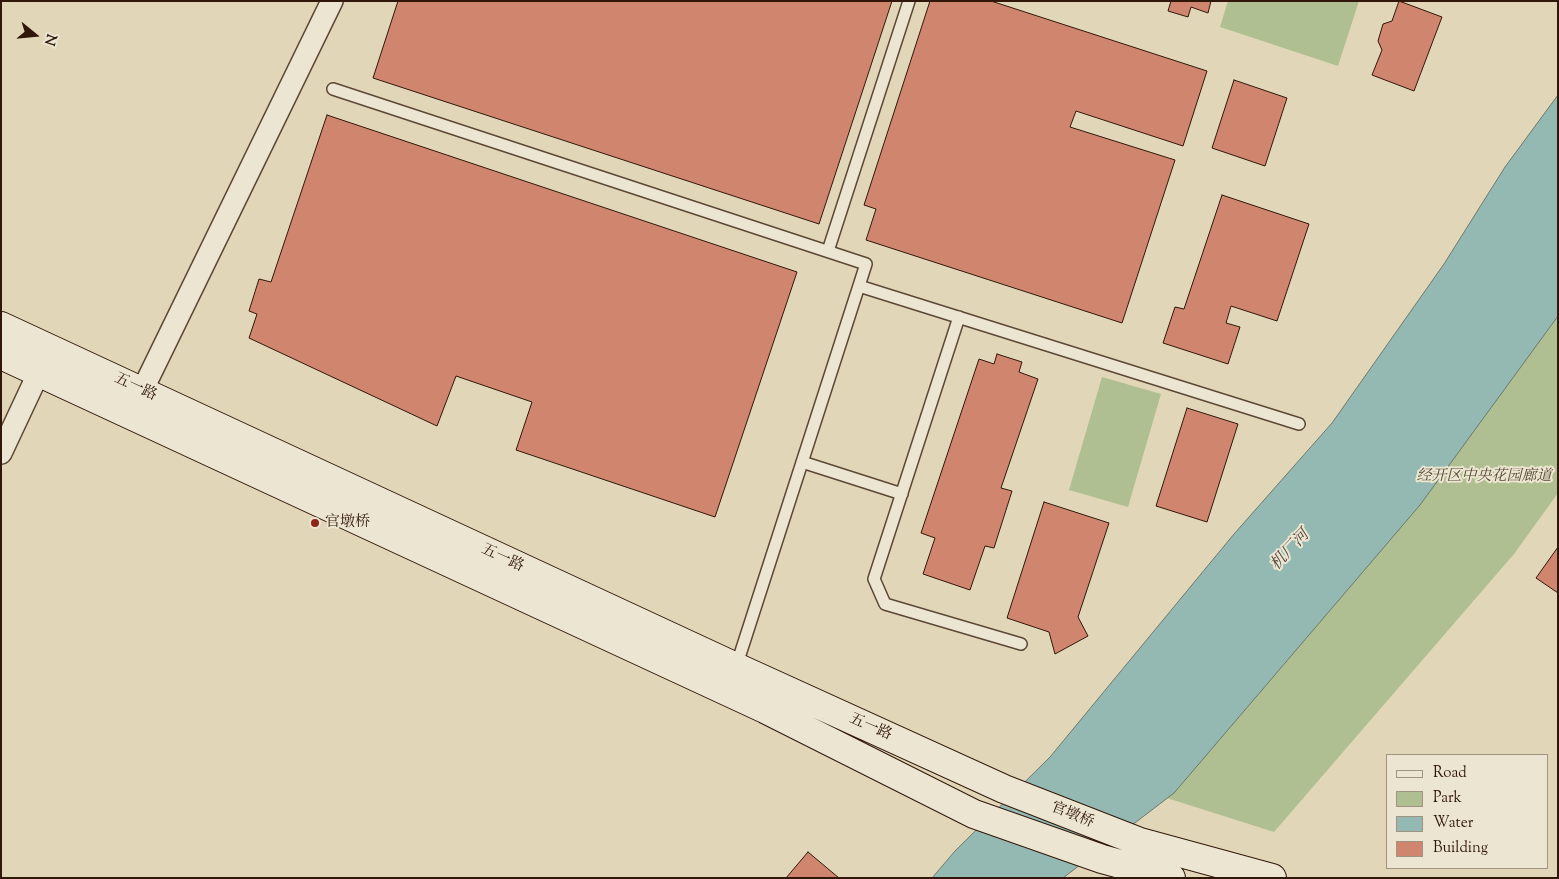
<!DOCTYPE html>
<html>
<head>
<meta charset="utf-8">
<style>
  body { margin:0 }
  #map { position:relative; width:1559px; height:879px; overflow:hidden; background:#e1d7b8; font-family:"Sorts Mill Goudy",serif }
  canvas { display:block }
  .frame { position:absolute; inset:0; border:2px solid #301709; pointer-events:none }
  .legend { position:absolute; left:1386px; top:754px; width:162px; height:115px; box-sizing:border-box; background:#ece5d1; border:1px solid #a19381; margin:0; padding:6px 9px; list-style:none; font-size:15px; color:#301709 }
  .legend li { display:flex; align-items:center; gap:10px; height:25px }
  .legend b { width:25px; border:1px solid #a19381 }
  .north { position:absolute; left:10px; top:10px; width:50px; height:50px; -webkit-text-stroke:4px #ece5d1; paint-order:stroke; rotate:107deg; font-size:14px; font-weight:700; line-height:20px; text-align:center; color:#301709 }
  .north::after { content:''; display:block; margin:auto; width:18px; height:22px; background:#301709; clip-path:polygon(50% 0,100% 100%,50% 72%,0 100%) }
</style>
</head>
<body>
<div id="map">
<canvas width="1559" height="879"></canvas>
<div class="frame"></div>
<ul class="legend">
<li><b style="height:6px;background:#ece5d1"></b>Road</li>
<li><b style="height:14px;background:#b0bf91"></b>Park</li>
<li><b style="height:14px;background:#94b9b2"></b>Water</li>
<li><b style="height:14px;background:#cf856e"></b>Building</li>
</ul>
<div class="north">N</div>
</div>
<script>
const g = document.querySelector('canvas').getContext('2d');
g.lineJoin = 'round';
function fill(path, color) {
  g.fillStyle = color;
  g.fill(path, 'evenodd');
}
function poly(rows) {
  const path = new Path2D();
  for (const r of rows) {
    path.moveTo(r[0], r[1]);
    for (let i = 2; i < r.length; i += 2) path.lineTo(r[i], r[i + 1]);
  }
  return path;
}
function strokePath(path, color, width, dash) {
  g.strokeStyle = color;
  g.lineWidth = width;
  g.lineCap = dash ? 'butt' : 'round';
  g.setLineDash(dash || []);
  g.stroke(path);
}
function label(font, color, halo, rows, align = 'center') {
  g.font = font + ' "Sorts Mill Goudy","Noto Serif SC",serif';
  g.lineWidth = 4;
  g.setLineDash([]);
  g.textBaseline = 'middle';
  g.strokeStyle = halo;
  g.fillStyle = color;
  for (const [text, x, y, turn = 0] of rows) {
    g.save();
    g.translate(x, y);
    g.rotate((+turn || 0) * Math.PI / 180);
    g.textAlign = isNaN(turn) ? turn : align;
    if (halo) g.strokeText(text, 0, 0);
    g.fillText(text, 0, 0);
    g.restore();
  }
}
const green = poly([
  [1228,1,1359,1,1338,66,1220,27],
  [1558,254,1558,493,1514,554,1274,832,1129,786],
  [1102,377,1161,394,1128,507,1069,490]
]);
const water = poly([
  [1558,95,1558,316,1420,505,1174,793,1063,878,932,878,955,851,1050,757,1234,534,1332,423,1444,264,1505,167,1558,95]
]);
const building = poly([
  [398,1,892,1,819,224,373,78,398,1],
  [930,1,991,1,1207,71,1183,146,1076,111,1070,127,1175,160,1122,323,866,240,876,209,864,205,930,1],
  [1171,1,1211,1,1208,13,1191,7,1188,17,1168,11,1171,1],
  [1399,1,1442,17,1414,91,1372,75,1382,50,1378,41,1383,24,1392,21,1399,1],
  [1234,80,1287,98,1265,166,1212,148,1234,80],
  [327,115,797,272,715,517,516,450,532,402,456,376,437,426,249,338,257,314,249,311,259,279,271,282,327,115],
  [1222,195,1309,224,1277,321,1231,306,1226,323,1240,327,1228,364,1163,343,1175,307,1184,309,1222,195],
  [997,354,1022,362,1019,372,1038,379,1001,488,1012,491,994,548,985,546,970,590,923,574,935,538,921,533,979,359,994,364,997,354],
  [1187,408,1238,424,1207,522,1156,506,1187,408],
  [1044,502,1109,523,1078,617,1088,636,1055,654,1049,632,1007,618,1044,502],
  [1558,547,1558,593,1536,578,1558,547],
  [808,852,839,878,786,878,808,852]
]);
const lane = poly([
  [333,89,866,264,736,667],
  [828,251,909,1],
  [859,286,1299,424],
  [959,317,874,579,885,604,1021,644],
  [802,462,902,494]
]);
const street = poly([
  [142,391,332,1],
  [1,453,39,372]
]);
const secondary = poly([
  [1,326,736,667,1004,789,1140,842,1272,878],
  [1,355,765,709,974,814,1102,859,1171,878]
]);
const markers = [
  [315,523,5,"#8f2418"]
];
const streetNames = [
  ["五一路",135,388,25],
  ["五一路",502,559,25],
  ["五一路",870,728,24],
  ["官墩桥",1072,816,22]
];
const parkNames = [
  ["经开区中央花园廊道",1484,477]
];
const poiNames = [
  ["官墩桥",325,523]
];
const waterNames = [
  ["机厂河",1291,551,-47]
];
fill(green, '#b0bf91');
fill(water, '#94b9b2');
strokePath(water, '#6c786e', 1);
fill(building, '#cf856e');
strokePath(building, '#301709', 1);
strokePath(lane, '#5c4735', 14);
strokePath(street, '#5c4735', 24);
strokePath(secondary, '#301709', 30);
strokePath(lane, '#ece5d1', 11);
strokePath(street, '#ece5d1', 21);
strokePath(secondary, '#ece5d1', 28);
for (const [x, y, r, color] of markers) {
  const dot = new Path2D();
  dot.arc(x, y, r, 0, 2 * Math.PI);
  g.fillStyle = color;
  g.fill(dot);
  strokePath(dot, '#ece5d1', 2);
}
label('15px', '#301709', '#ece5d1', streetNames);
label('italic 15px', '#564932', '#ece5d1', parkNames);
label('15px', '#301709', '#ece5d1', poiNames, 'left');
label('italic 16px', '#4e483c', '#ece5d1', waterNames);
</script>
</body>
</html>
